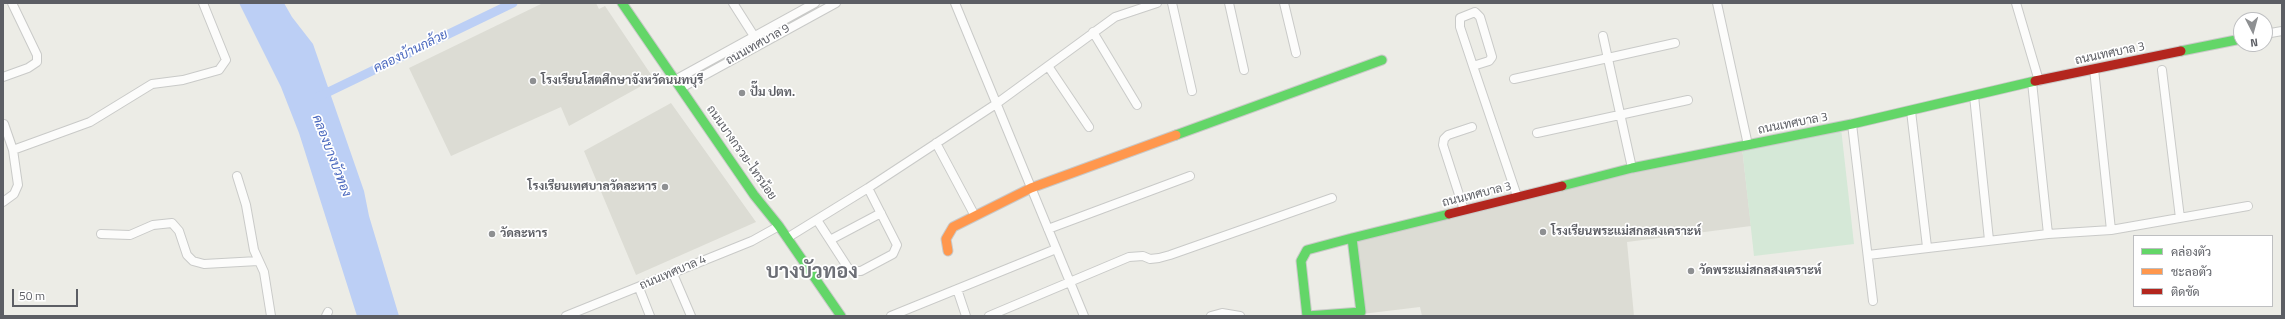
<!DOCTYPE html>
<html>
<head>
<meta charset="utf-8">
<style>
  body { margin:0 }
  #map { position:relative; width:2285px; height:319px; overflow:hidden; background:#ecece6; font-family:"Titillium Web",Sarabun,sans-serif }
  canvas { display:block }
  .frame { position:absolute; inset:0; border:4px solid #5c5e64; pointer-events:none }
  .legend { position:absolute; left:2133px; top:235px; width:140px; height:72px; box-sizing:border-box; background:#fff; border:1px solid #bebfc1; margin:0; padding:5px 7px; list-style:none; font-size:12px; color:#5c5e64 }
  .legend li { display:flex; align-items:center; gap:8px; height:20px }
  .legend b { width:20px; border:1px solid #bebfc1 }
  .north { position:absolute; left:2233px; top:12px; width:40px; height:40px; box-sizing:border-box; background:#fff; border:1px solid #bebfc1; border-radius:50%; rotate:174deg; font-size:11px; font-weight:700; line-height:16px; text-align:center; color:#5c5e64 }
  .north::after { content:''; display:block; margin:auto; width:14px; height:18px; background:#8e9092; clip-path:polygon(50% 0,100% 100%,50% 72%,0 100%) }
  .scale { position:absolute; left:12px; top:289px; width:66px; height:18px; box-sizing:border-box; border:2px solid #5c5e64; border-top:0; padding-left:5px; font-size:12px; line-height:14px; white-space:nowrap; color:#5c5e64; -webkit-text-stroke:3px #fff; paint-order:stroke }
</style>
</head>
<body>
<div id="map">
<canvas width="2285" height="319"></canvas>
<div class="frame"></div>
<ul class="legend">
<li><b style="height:5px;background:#63d668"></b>คล่องตัว</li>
<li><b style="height:5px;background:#ff974d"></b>ชะลอตัว</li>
<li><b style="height:5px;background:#b3261e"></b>ติดขัด</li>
</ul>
<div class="north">N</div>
<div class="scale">50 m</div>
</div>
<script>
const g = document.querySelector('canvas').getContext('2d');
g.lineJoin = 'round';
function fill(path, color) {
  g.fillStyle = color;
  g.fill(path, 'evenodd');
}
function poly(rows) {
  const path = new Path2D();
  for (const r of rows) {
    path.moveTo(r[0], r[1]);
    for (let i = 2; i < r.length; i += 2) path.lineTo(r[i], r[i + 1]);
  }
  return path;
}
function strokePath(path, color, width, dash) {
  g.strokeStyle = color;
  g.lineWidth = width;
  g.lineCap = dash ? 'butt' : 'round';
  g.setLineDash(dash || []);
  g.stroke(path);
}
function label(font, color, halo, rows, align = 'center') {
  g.font = font + ' "Titillium Web",Sarabun,sans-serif';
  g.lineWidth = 3.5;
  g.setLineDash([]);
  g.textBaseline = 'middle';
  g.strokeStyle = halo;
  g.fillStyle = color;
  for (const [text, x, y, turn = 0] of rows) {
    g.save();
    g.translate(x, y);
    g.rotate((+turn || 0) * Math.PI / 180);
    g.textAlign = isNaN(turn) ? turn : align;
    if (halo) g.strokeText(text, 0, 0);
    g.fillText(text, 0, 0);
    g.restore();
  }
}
const education = poly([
  [543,3,596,3,599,9,605,6,654,79,569,126,561,107,451,156,409,68],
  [671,103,756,222,636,275,584,151],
  [1742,147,1751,226,1627,242,1634,316,1422,316,1420,307,1362,314,1354,237]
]);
const green = poly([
  [1841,128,1854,244,1754,256,1742,147]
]);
const water = poly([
  [239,3,284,3,292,17,313,44,364,191,369,216,399,316,357,316,299,133,281,87]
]);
const canal = poly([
  [318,97,513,3]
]);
const street = poly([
  [733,3,754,36],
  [955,3,1084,316],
  [1172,3,1192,91],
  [1229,3,1244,70],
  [1284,3,1296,53],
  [1717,3,1748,145],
  [2016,3,2039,81],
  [1093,32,1137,105],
  [2265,34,2282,31],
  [1603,36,1632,168],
  [1048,66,1089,127],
  [1473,66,1489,61,1492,57,1480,17,1475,12,1460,18,1460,27,1473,66,1517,196],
  [2094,69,2111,230],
  [2162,70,2180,218],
  [3,77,28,68,37,62,37,55,12,3],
  [1514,79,1675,43],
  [675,80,815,3],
  [2032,82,2048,234],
  [681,88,836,3],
  [1974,96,1989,240],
  [1911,111,1927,247],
  [1852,124,1873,301],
  [1537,133,1688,100],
  [936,143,975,216],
  [13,150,90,122,152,84,183,80,219,70,226,60,203,3],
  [237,176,246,205,254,250,264,272,271,316],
  [3,202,14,194,18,185,13,150,4,124],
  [1464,210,1443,145,1444,139,1448,135,1472,127],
  [817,220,850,271,861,271,893,254,897,245,868,188],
  [1048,229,1190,176],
  [101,234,130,235,153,225,172,223,179,231,187,255,193,261,204,264,258,261],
  [787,238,868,188,996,104,1115,17,1157,3],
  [830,240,881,213],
  [1868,255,2048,234,2111,230,2248,206],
  [673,274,691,316],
  [639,288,650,316],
  [957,289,966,316],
  [326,316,328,312],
  [566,316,752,241,779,226],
  [891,316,1056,249],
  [989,316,1129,257,1143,256,1150,259,1159,258,1170,255,1332,198],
  [1211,316,1222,313,1240,316]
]);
const fast = poly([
  [622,3,754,195,779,226,841,316],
  [2181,51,2241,39],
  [1176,135,1382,60],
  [1562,186,1632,168,1852,124,2035,81],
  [1352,238,1361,312,1307,316,1301,261,1307,250,1352,238,1449,214]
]);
const slow = poly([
  [948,251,946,239,953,227,1031,188,1176,135]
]);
const jam = poly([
  [2035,81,2181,51],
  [1449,214,1562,186]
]);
const markers = [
  [533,81,4,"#8e9092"],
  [742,93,4,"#8e9092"],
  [665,187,4,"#8e9092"],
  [1543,232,4,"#8e9092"],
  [492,234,4,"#8e9092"],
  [1691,271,4,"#8e9092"]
];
const streetNames = [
  ["ถนนเทศบาล 9",758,45,-29],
  ["ถนนเทศบาล 3",2110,54,-12],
  ["ถนนเทศบาล 3",1793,124,-11],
  ["ถนนบางกรวย-ไทรน้อย",741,153,55],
  ["ถนนเทศบาล 3",1477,195,-14],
  ["ถนนเทศบาล 4",673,273,-23]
];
const poiNames = [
  ["โรงเรียนโสตศึกษาจังหวัดนนทบุรี",541,81],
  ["ปั๊ม ปตท.",750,93],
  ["โรงเรียนเทศบาลวัดละหาร",657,187,"right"],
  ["โรงเรียนพระแม่สกลสงเคราะห์",1551,232],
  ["วัดละหาร",500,234],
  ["วัดพระแม่สกลสงเคราะห์",1699,271]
];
const waterNames = [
  ["คลองบ้านกล้วย",411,52,-26],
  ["คลองบางบัวทอง",331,156,69]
];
const townNames = [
  ["บางบัวทอง",812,273]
];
fill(education, '#dcdcd4');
fill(green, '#d5e8d7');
fill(water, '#bccff5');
strokePath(canal, '#bccff5', 9);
strokePath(street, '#c9cac8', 10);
strokePath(fast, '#c9c9c8', 11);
strokePath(slow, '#c9c9c8', 11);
strokePath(jam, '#c9c9c8', 11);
strokePath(street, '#fcfcfb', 8);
strokePath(fast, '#63d668', 9);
strokePath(slow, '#ff974d', 9);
strokePath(jam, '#b3261e', 9);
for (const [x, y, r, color] of markers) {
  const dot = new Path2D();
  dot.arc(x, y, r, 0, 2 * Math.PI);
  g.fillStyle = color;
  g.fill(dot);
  strokePath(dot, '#fff', 1.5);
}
label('12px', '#5c5e64', '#fff', streetNames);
label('bold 12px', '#5c5e64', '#fff', poiNames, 'left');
label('italic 13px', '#4a68be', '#fff', waterNames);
label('bold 20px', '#6d6f76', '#fff', townNames);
</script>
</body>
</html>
